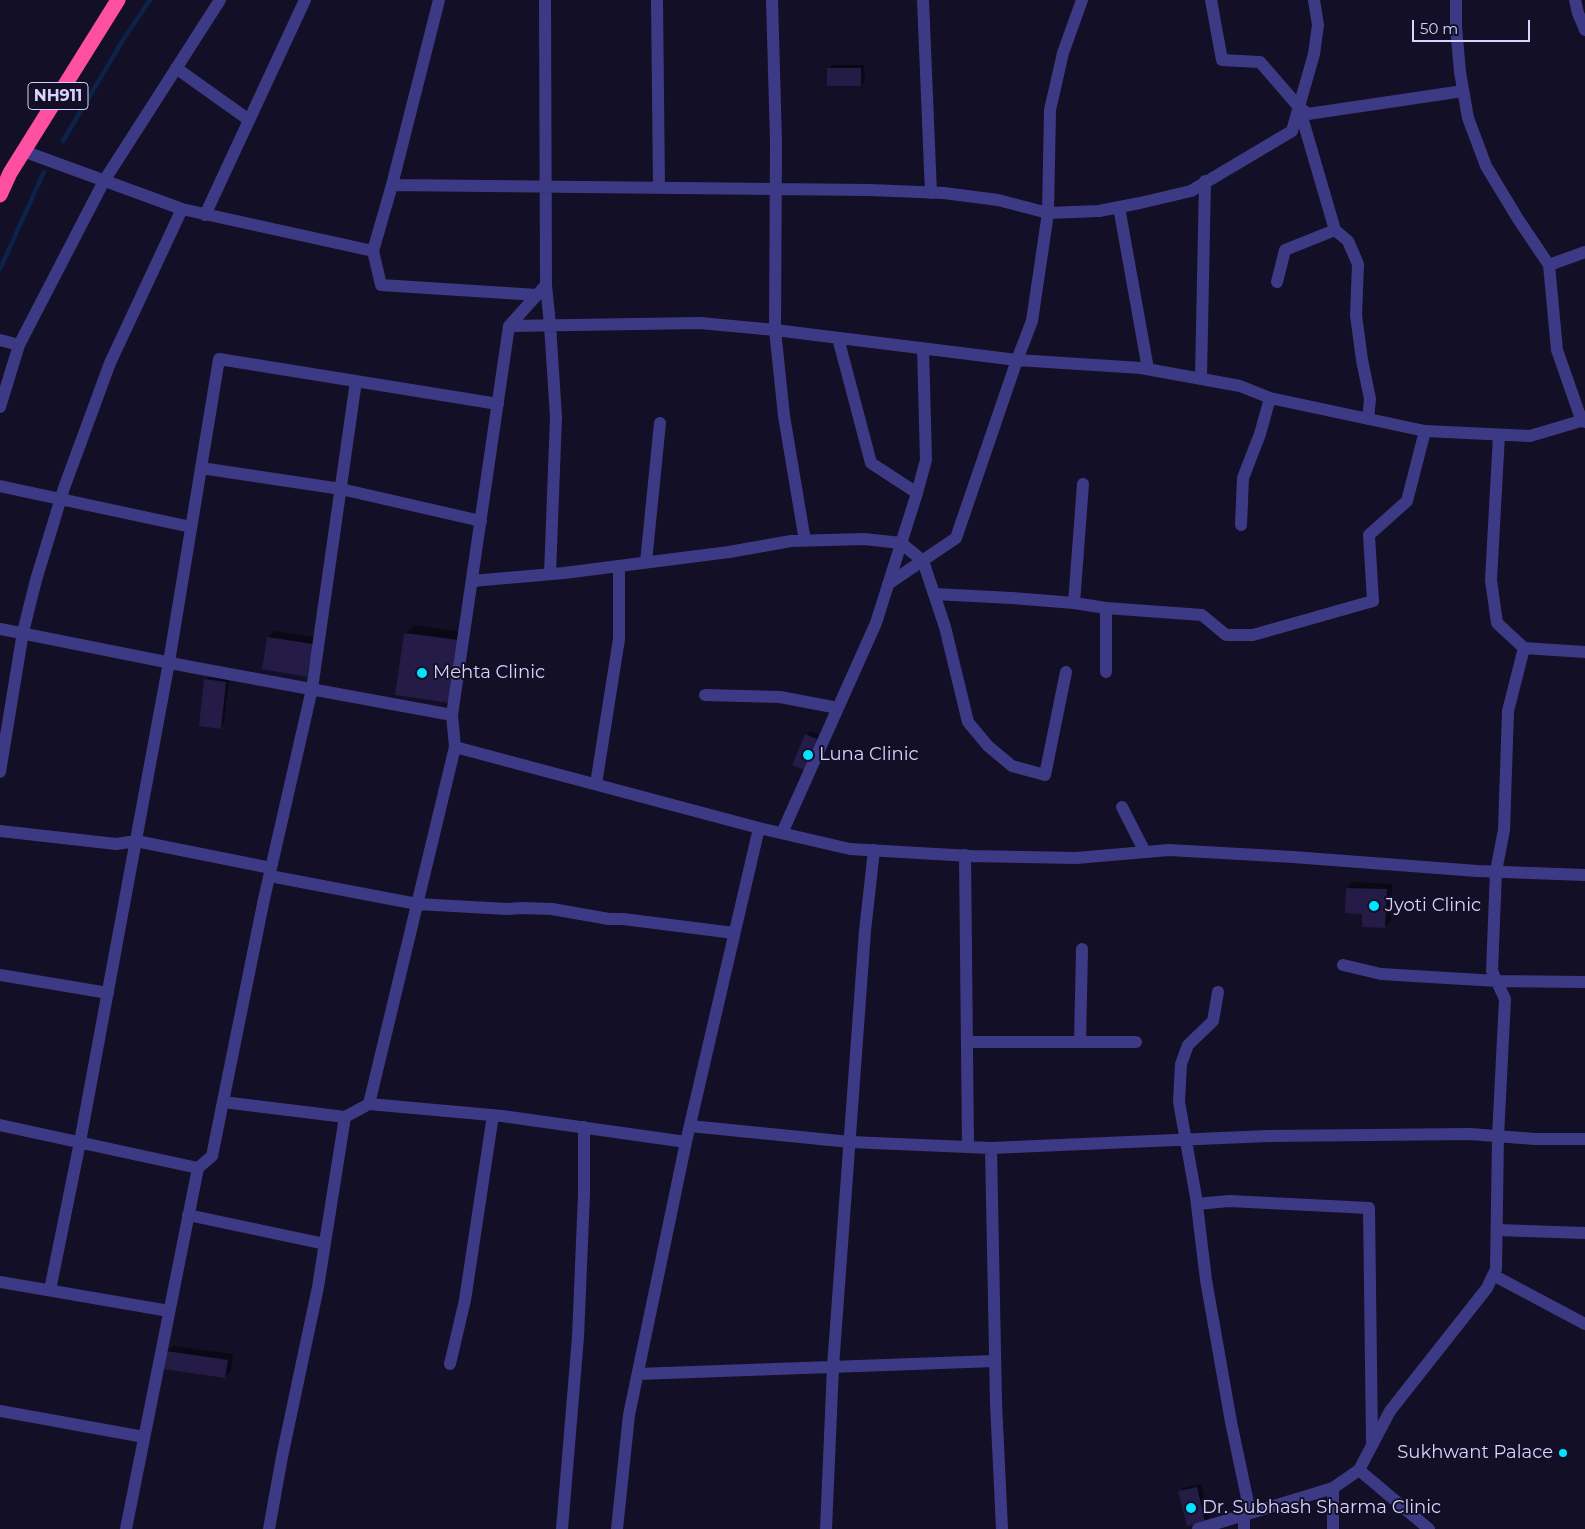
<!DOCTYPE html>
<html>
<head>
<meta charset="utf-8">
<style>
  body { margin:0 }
  #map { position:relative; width:1585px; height:1529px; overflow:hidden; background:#130f26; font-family:Montserrat,sans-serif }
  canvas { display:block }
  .scale { position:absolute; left:1412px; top:20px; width:118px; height:22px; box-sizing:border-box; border:2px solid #d9d4ff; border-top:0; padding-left:6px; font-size:15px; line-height:18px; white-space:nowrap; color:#d9d4ff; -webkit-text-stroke:4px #130f26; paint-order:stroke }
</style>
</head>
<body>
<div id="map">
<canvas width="1585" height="1529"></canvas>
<div class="scale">50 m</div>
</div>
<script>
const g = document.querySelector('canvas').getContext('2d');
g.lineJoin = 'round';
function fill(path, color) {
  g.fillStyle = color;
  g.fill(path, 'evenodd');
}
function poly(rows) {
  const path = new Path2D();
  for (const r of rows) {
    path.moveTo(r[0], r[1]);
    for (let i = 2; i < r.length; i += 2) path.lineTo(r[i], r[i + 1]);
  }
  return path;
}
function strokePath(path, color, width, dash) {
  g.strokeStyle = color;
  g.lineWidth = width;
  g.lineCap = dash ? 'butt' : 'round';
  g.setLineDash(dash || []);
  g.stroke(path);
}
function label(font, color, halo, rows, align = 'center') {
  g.font = font + ' Montserrat,sans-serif';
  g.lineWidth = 4;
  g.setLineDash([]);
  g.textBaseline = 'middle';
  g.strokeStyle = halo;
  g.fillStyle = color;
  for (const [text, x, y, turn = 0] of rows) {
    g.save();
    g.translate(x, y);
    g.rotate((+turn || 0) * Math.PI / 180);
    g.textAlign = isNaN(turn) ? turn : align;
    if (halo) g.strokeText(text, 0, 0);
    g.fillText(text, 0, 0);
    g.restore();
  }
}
const shadow = poly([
  [832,65,864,65,865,81,861,85,828,69],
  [414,625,466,633,458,694,406,633],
  [274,631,318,638,313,669,307,675,263,668,268,637],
  [209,676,229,678,224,723,220,727,205,680],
  [810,731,825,738,808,771,807,735],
  [1353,882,1392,884,1391,921,1385,927,1363,913,1347,888],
  [173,1346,233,1354,231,1371,225,1377,167,1352],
  [1201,1484,1209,1517,1205,1521,1187,1525,1180,1492,1183,1488]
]);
const stream = poly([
  [63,141,123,40,150,0],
  [0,269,44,172]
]);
const building = poly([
  [827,68,861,68,861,86,827,86],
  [404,633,459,640,450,703,395,695],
  [267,637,313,644,307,677,262,669],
  [204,679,226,682,221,729,199,726],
  [805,734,822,741,809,772,792,765],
  [1346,888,1387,889,1385,928,1362,927,1362,914,1345,913],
  [166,1351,228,1360,225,1378,164,1369],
  [1197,1487,1205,1522,1187,1526,1178,1491]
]);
const street = poly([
  [439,0,392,185,373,251,381,285,537,295],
  [545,0,546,285,509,326,452,715,455,747,369,1104,502,1116,686,1142],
  [657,0,659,188],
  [772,0,776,141,775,330,784,416,805,541],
  [923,0,931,193],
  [1211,0,1222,60,1260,62,1299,107,1308,114,1463,91],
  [1456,0,1456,27,1460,72,1468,118,1486,166,1518,219,1549,265,1557,350,1579,413,1585,422],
  [1575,0,1578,13,1585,30],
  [176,68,249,120],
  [23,151,182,209,373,251],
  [392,185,869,190,944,193,998,200,1048,213,1099,211,1140,203,1191,191,1292,131,1314,54,1318,25,1314,0],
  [1119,207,1148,369],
  [205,215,305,0],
  [1335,230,1348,241,1358,264,1356,315,1362,360,1370,399,1368,419],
  [1549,265,1585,252],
  [1277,282,1285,250,1335,230,1299,107],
  [546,285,550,325,556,417,550,574],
  [509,326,700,323,775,330,1017,360,1141,368,1240,386,1270,398,1260,434,1243,478,1241,525],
  [838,338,871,463,917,493],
  [0,340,19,345],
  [1201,378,1205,181],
  [1270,398,1425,431,1530,436,1584,420],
  [0,407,19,345,104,181,220,0],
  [1499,435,1491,580,1497,623,1524,648,1585,652],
  [201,468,341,489,481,521],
  [0,486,191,527],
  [646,562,660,423],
  [472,581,564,573,729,552,791,541,864,539,901,543,923,561,945,627,968,722,988,746,1012,766,1045,775,1066,672],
  [888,584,956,538,1017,360,1032,321,1048,213,1050,110,1063,53,1082,0],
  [934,594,1012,598,1074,603,1106,608,1106,672],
  [1074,603,1083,484],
  [1106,608,1202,615,1226,635,1253,635,1373,601,1369,535,1407,501,1425,431],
  [0,629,191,667,452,715],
  [705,695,780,697,838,708],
  [455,747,759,828,850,849,970,856,1076,858,1169,850,1293,857,1477,871,1585,875],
  [0,772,23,632,36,580,64,488,110,363,182,209],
  [596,784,619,639,619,566],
  [1122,807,1145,852],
  [0,831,116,844,136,841,271,868],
  [782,833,876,623,917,493,926,460,923,348],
  [965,855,968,1147],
  [270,876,417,904,507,909,522,908,552,909,609,919,623,919,734,933],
  [1343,965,1381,974,1497,981,1585,982],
  [0,975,108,993],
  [1218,992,1213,1021,1188,1045,1181,1064,1179,1102,1196,1197,1206,1280,1231,1422,1250,1512],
  [967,1042,1136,1042],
  [1080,1042,1082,949],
  [223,1102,345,1117,369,1104],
  [0,1125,198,1168,126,1529],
  [690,1126,850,1142,991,1148,1268,1136,1470,1134,1535,1139,1585,1139],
  [991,1148,996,1403,1002,1529],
  [198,1168,212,1156,264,899,312,689,356,381],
  [1197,1204,1229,1201,1369,1208,1372,1442],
  [188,1215,325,1244],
  [1497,1230,1585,1233],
  [1493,1275,1585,1324],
  [0,1282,169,1311],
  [50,1290,80,1142,169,662,219,359,498,404],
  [450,1364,465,1300,493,1115],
  [638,1374,995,1361],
  [0,1411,144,1437],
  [1359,1470,1429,1529],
  [1244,1514,1244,1529],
  [269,1529,282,1457,318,1287,345,1117],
  [562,1529,578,1337,584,1194,584,1127],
  [617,1529,629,1415,686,1142,759,828],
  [826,1529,833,1367,865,931,874,850],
  [1198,1529,1333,1488,1359,1470,1390,1411,1487,1288,1496,1269,1498,1136,1505,999,1492,971,1496,871,1504,830,1508,711,1524,648],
  [1333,1529,1333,1488]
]);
const highway = poly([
  [0,195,10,173,118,0]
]);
const markers = [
  [422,673,6,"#00e5ff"],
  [808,755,6,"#00e5ff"],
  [1374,906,6,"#00e5ff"],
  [1563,1453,5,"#00e5ff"],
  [1191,1508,6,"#00e5ff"]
];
const shields = [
  [58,96,60]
];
const shieldNames = [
  ["NH911",58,96]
];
const poiNames = [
  ["Mehta Clinic",433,673],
  ["Luna Clinic",819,755],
  ["Jyoti Clinic",1385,906],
  ["Sukhwant Palace",1553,1453,"right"],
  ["Dr. Subhash Sharma Clinic",1202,1508]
];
fill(shadow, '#0007');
strokePath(stream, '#0c2248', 4.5);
fill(building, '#241b47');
strokePath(street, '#3d3a85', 12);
strokePath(highway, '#ff4fa3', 15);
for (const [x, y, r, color] of markers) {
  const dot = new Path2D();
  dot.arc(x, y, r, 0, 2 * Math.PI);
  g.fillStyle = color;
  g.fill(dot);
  strokePath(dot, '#130f26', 2);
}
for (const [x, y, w] of shields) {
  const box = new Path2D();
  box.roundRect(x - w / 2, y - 13.5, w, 27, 4);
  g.fillStyle = '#130f26';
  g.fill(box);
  strokePath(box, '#d9d4ff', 1);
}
label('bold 16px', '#d9d4ff', null, shieldNames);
label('18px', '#d9d4ff', '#130f26', poiNames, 'left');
</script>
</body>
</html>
